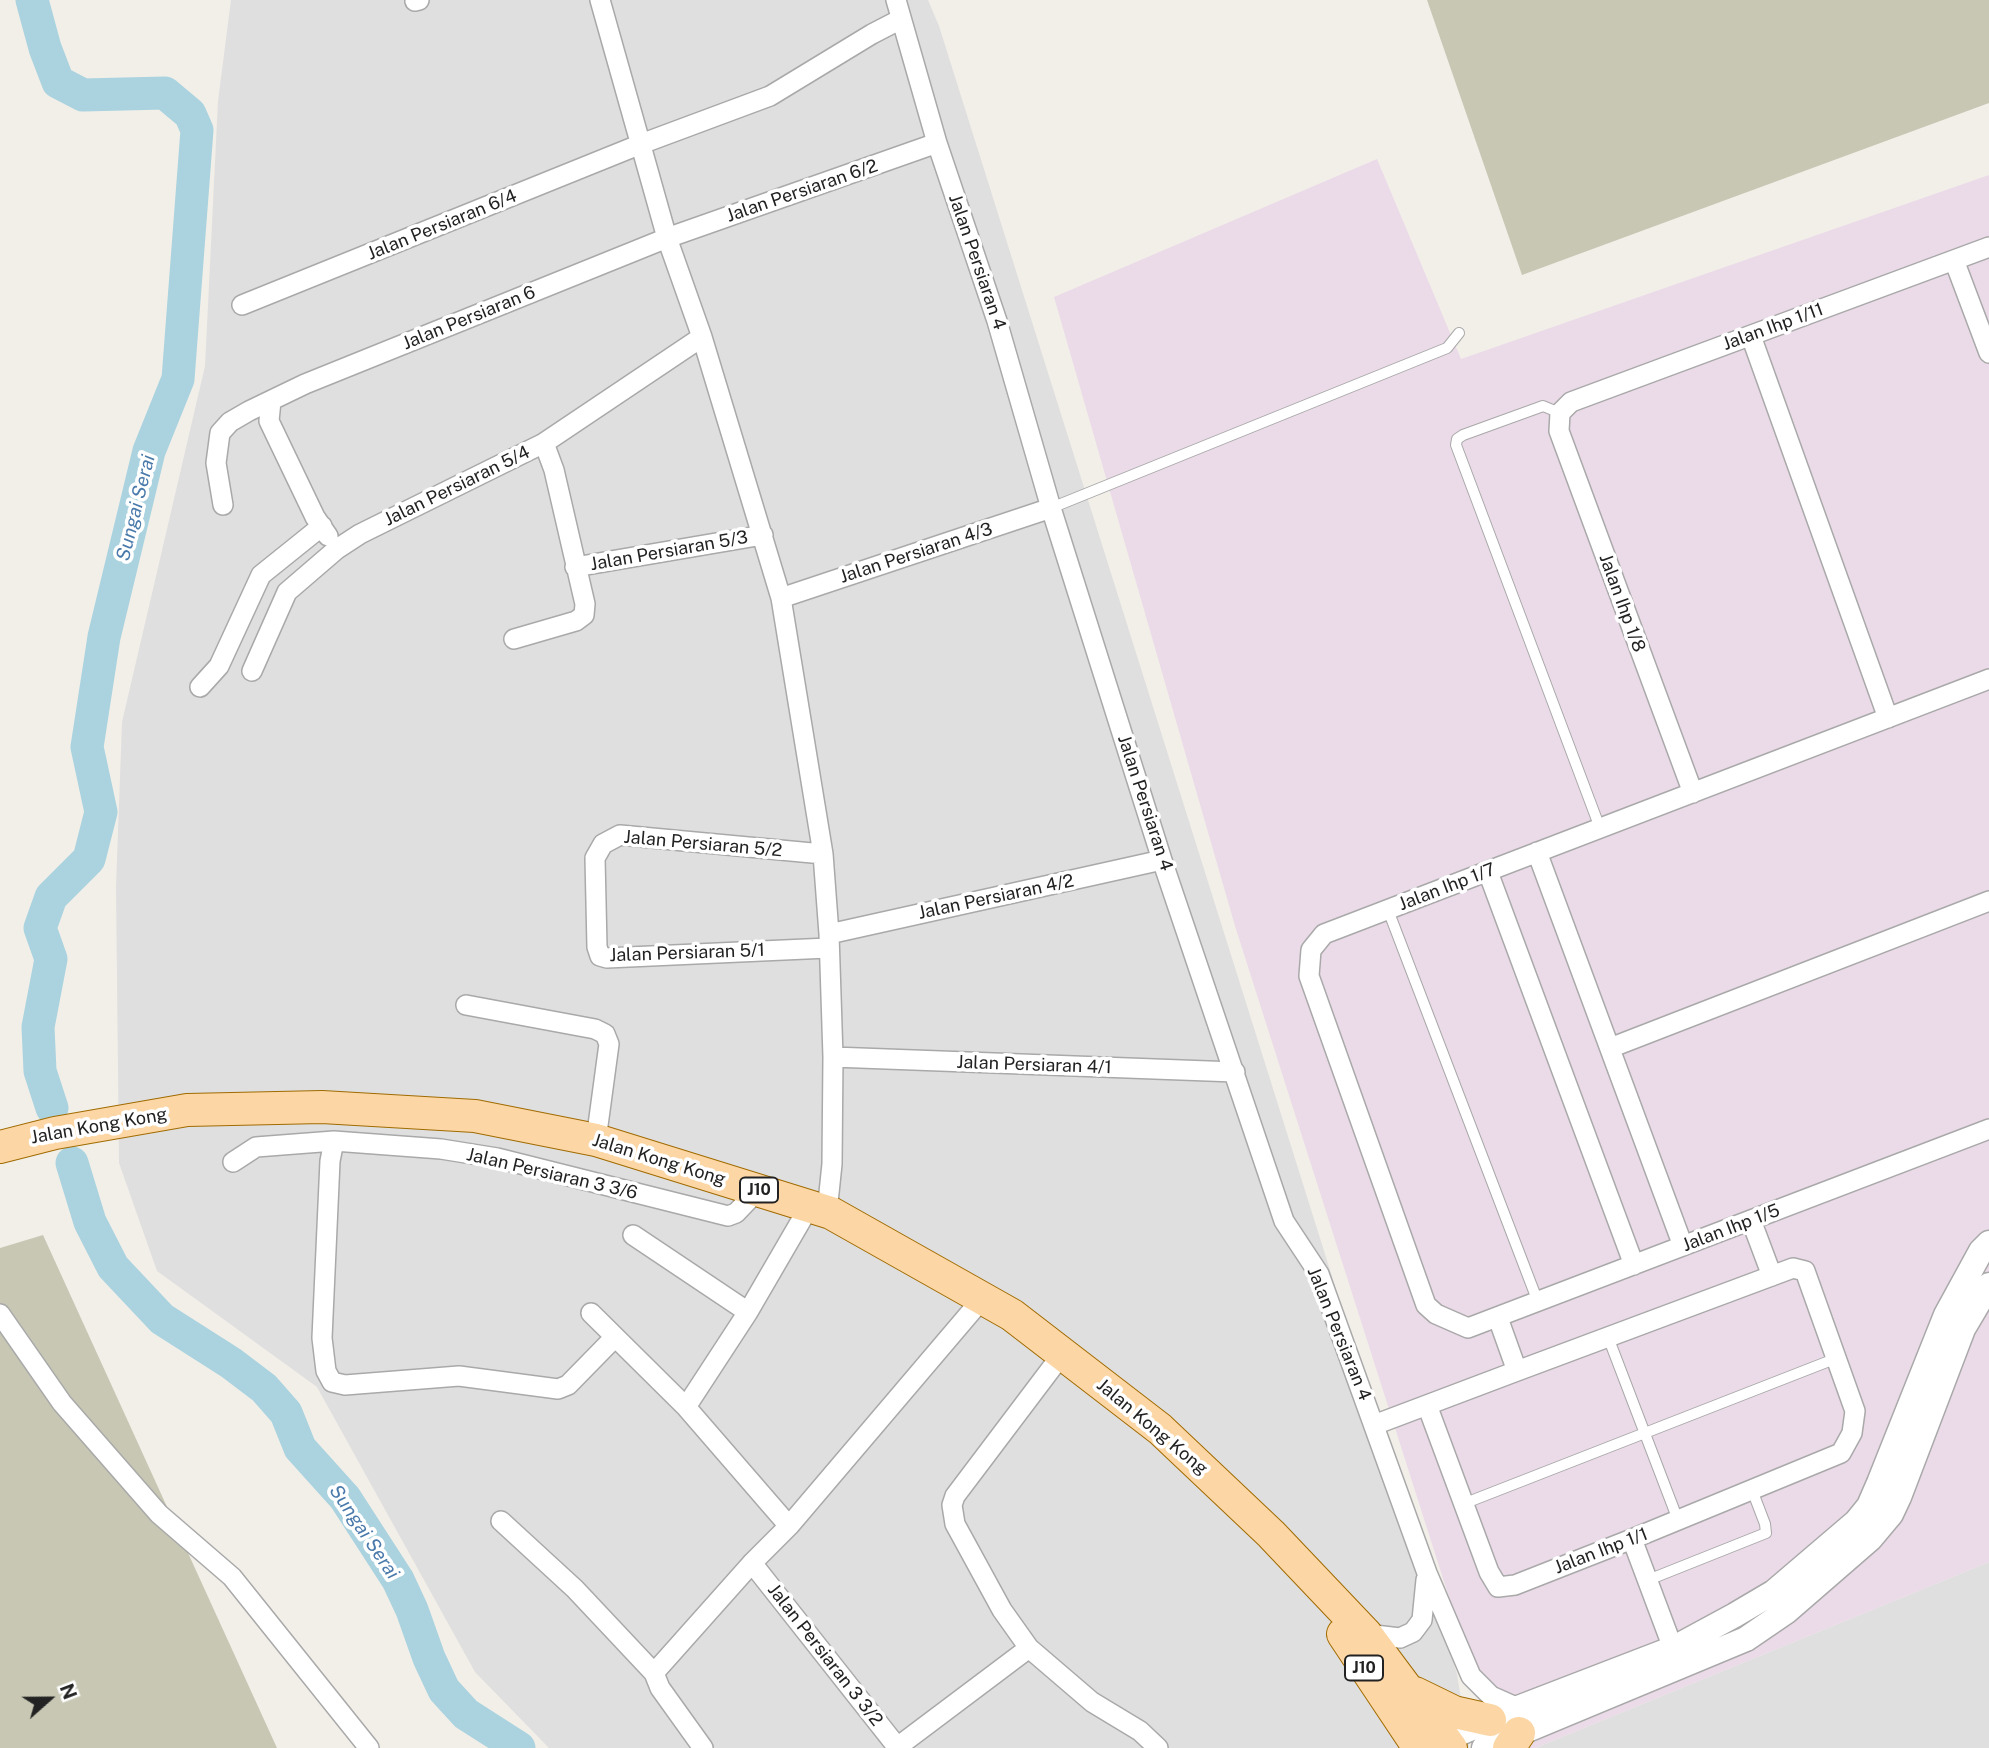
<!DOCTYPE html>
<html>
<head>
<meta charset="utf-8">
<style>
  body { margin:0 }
  #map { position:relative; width:1989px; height:1748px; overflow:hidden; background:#f2efe9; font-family:"Public Sans",sans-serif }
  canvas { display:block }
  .north { position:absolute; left:14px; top:1664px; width:70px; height:70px; -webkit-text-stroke:5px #fff; paint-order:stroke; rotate:69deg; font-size:19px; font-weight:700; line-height:28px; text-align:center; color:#222 }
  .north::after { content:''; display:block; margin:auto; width:24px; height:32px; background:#222; clip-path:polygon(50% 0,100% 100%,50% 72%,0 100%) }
</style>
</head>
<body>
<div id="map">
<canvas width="1989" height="1748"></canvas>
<div class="north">N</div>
</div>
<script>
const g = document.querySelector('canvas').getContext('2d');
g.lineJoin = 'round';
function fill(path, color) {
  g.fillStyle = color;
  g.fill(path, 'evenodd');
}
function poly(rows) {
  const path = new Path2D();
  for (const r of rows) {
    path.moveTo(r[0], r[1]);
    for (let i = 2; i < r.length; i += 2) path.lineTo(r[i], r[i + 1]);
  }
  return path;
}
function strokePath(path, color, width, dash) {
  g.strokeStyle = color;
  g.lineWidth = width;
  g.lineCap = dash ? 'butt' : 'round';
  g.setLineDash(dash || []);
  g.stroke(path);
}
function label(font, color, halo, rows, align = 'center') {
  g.font = font + ' "Public Sans",sans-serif';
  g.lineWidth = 7;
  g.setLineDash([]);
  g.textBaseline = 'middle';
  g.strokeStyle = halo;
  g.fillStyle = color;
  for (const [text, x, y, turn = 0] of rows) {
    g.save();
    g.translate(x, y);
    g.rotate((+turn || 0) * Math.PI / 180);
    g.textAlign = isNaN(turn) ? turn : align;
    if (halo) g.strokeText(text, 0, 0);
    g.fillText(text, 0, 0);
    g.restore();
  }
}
const residential = poly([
  [231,0,928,0,939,26,1457,1674,1469,1748,549,1748,475,1672,317,1387,157,1271,119,1163,116,887,122,722,205,366,218,101],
  [1989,1562,1989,1748,1535,1748]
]);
const industrial = poly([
  [1377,159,1461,359,1989,175,1989,1562,1535,1748,1497,1748,1235,926,1054,297]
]);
const construction = poly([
  [1427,0,1989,0,1989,103,1522,275],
  [43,1235,277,1748,0,1748,0,1248]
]);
const river = poly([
  [32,0,45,48,58,82,83,95,165,93,190,114,197,130,178,379,149,451,104,637,87,747,101,812,89,859,51,897,40,928,51,959,38,1027,40,1071,52,1108],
  [72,1163,90,1222,113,1267,162,1319,231,1363,264,1388,286,1413,300,1448,345,1498,398,1580,412,1610,429,1658,444,1690,466,1714,519,1748]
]);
const service = poly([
  [1560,413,1543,406,1463,435,1457,439,1456,445,1600,828],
  [1051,508,1447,348,1459,333],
  [1388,910,1538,1302],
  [1608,1337,1678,1520],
  [1463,1504,1837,1358],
  [1648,1580,1766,1533,1765,1524,1752,1490]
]);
const minor = poly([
  [600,0,667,238,702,337,781,598,823,854,829,934,833,1057,832,1164,827,1212],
  [896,0,937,143,997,321,1051,508,1162,860,1284,1221,1319,1274,1427,1573,1471,1676,1491,1696,1518,1708],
  [415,1,419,0],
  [1954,260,1989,353],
  [242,305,641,144,770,96,872,34,901,19],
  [1751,336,1888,718],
  [271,401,269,421,315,517,328,536],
  [223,505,216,463,220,433,230,422,249,411,305,384,667,238,937,143],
  [575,567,763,535],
  [781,598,1051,508],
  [514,639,576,621,584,615,585,604,554,470,544,443],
  [252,671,287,592,337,549,360,534,544,443,702,337],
  [1989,679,1324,934,1311,950,1309,976,1426,1305,1436,1314,1468,1328,1989,1129],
  [200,687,219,666,261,575,322,526],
  [1693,793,1559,431,1560,413,1571,402,1989,247],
  [1537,852,1683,1246],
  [823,854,620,835,603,844,595,858,597,947,600,956,607,958,828,948],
  [1488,872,1634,1265],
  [829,934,1162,860],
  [466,1005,595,1029,605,1034,609,1044,596,1140],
  [1610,1048,1989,901],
  [833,1057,1235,1072],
  [334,1141,330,1161,322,1338,326,1371,332,1382,345,1385,459,1376,558,1389,568,1385,615,1337],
  [233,1162,256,1147,334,1141,441,1149,497,1158,728,1216,736,1213,758,1190],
  [1751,1220,1772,1276],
  [633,1235,748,1312],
  [591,1313,686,1407,789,1526],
  [0,1314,62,1403,159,1514,232,1577,369,1748],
  [1498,1318,1517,1371],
  [1063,1353,955,1496,952,1505,955,1524,1002,1610,1029,1648,1092,1702,1140,1731,1158,1748],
  [686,1407,748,1312,809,1207],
  [1374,1425,1427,1405,1517,1371,1793,1268,1805,1271,1855,1411,1852,1433,1841,1453,1632,1539,1515,1585,1498,1587,1489,1572,1427,1405],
  [501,1521,575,1589,654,1673],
  [1632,1539,1677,1659],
  [752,1563,898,1748],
  [1366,1634,1400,1638,1413,1632,1422,1620,1426,1580],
  [703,1748,660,1688,654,1673,752,1563,789,1526,982,1299],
  [896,1748,1029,1648]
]);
const tertiary = poly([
  [1430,1746,1518,1708,1674,1648,1735,1615,1774,1592,1856,1522,1869,1506,1879,1483,1946,1315,1981,1251,1989,1243],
  [1484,1748,1746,1639,1787,1611,1870,1539,1891,1514,1899,1497,1963,1329,1989,1285]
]);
const primary = poly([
  [0,1147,55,1133,187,1110,322,1107,475,1116,596,1140,831,1213,1012,1315,1160,1429,1271,1534,1366,1634,1451,1748],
  [1343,1634,1419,1748],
  [1415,1693,1454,1712,1490,1720],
  [1509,1748,1519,1733]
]);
const shields = [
  [759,1190,38],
  [1364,1668,38]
];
const shieldNames = [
  ["J10",759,1190],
  ["J10",1364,1668]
];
const streetNames = [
  ["Jalan Persiaran 6/2",802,191,-19],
  ["Jalan Persiaran 6/4",442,225,-22],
  ["Jalan Persiaran 4",977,262,71],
  ["Jalan Persiaran 6",469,318,-22],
  ["Jalan Ihp 1/11",1773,327,-20],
  ["Jalan Persiaran 5/4",457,486,-26],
  ["Jalan Persiaran 5/3",669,551,-10],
  ["Jalan Persiaran 4/3",916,553,-18],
  ["Jalan Ihp 1/8",1622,603,70],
  ["Jalan Persiaran 4",1145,803,72],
  ["Jalan Persiaran 5/2",703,844,5],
  ["Jalan Ihp 1/7",1447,887,-21],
  ["Jalan Persiaran 4/2",996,897,-12],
  ["Jalan Persiaran 5/1",687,953,-2],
  ["Jalan Persiaran 4/1",1034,1065,2],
  ["Jalan Kong Kong",99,1126,-10],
  ["Jalan Kong Kong",659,1160,17],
  ["Jalan Persiaran 3 3/6",552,1174,13],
  ["Jalan Ihp 1/5",1731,1228,-21],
  ["Jalan Persiaran 4",1339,1334,68],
  ["Jalan Kong Kong",1152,1427,40],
  ["Jalan Ihp 1/1",1601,1551,-21],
  ["Jalan Persiaran 3 3/2",825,1655,52]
];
const waterNames = [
  ["Sungai Serai",136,508,-76],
  ["Sungai Serai",364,1532,56]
];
fill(residential, '#e0dfdf');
fill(industrial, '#ebdbe8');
fill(construction, '#c7c7b4');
strokePath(river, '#aad3df', 33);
strokePath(service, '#a9a9a9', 12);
strokePath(minor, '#a9a9a9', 22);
strokePath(tertiary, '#a9a9a9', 27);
strokePath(primary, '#a06b00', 34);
strokePath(service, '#fff', 10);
strokePath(minor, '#fff', 19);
strokePath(tertiary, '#fff', 24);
strokePath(primary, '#fcd6a4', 32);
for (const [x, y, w] of shields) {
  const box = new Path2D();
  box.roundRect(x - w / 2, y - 12.5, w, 25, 5);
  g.fillStyle = '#fff';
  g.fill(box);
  strokePath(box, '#222', 2);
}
label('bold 16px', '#222', null, shieldNames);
label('18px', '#222', '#fff', streetNames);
label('italic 19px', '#4a7aab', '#fff', waterNames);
</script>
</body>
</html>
